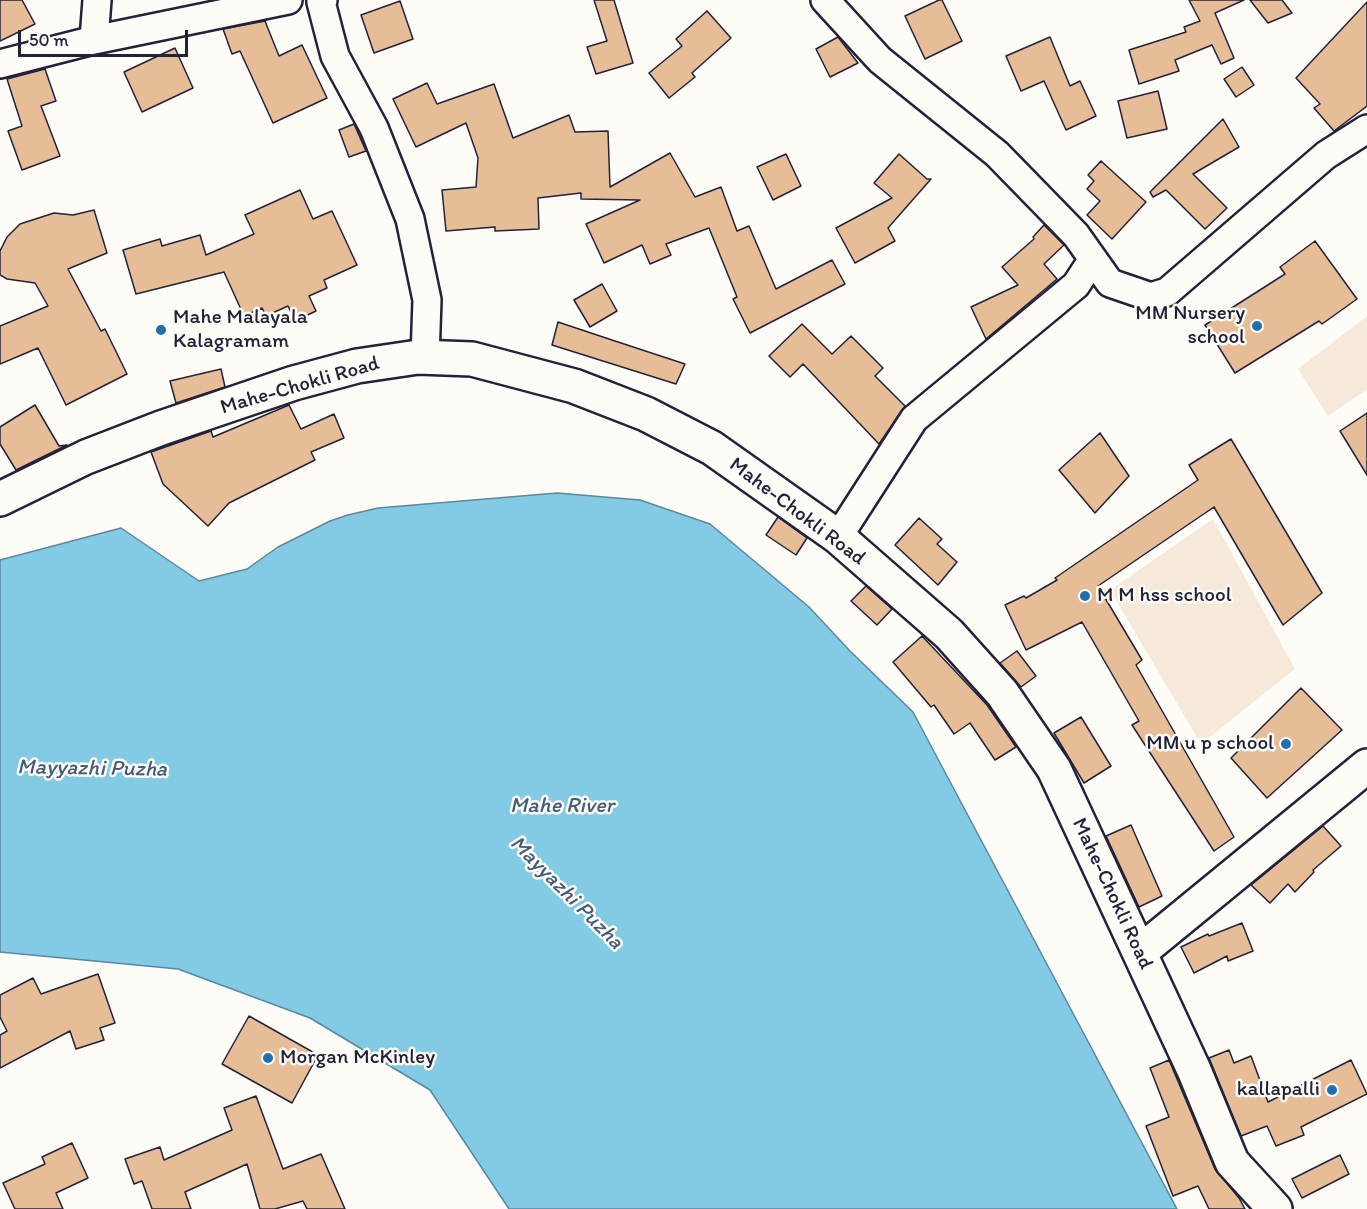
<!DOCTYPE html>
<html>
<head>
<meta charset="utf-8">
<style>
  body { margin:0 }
  #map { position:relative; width:1367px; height:1209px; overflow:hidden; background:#fdfcf7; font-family:Itim,sans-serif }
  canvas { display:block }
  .scale { position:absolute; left:18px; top:30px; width:170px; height:27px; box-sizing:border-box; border:3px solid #22223b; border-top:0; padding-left:8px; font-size:18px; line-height:21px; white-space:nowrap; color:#22223b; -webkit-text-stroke:4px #fdfcf7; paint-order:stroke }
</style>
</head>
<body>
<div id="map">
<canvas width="1367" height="1209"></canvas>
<div class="scale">50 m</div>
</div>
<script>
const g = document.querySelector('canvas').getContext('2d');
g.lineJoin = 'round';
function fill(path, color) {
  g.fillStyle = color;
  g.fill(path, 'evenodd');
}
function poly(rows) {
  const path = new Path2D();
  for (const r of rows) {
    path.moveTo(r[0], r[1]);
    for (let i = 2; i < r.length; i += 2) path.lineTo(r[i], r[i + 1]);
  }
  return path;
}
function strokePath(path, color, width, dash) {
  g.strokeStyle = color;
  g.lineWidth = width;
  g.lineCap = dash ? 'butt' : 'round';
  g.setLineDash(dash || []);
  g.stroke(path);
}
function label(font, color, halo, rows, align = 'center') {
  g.font = font + ' Itim,sans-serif';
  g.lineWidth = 5;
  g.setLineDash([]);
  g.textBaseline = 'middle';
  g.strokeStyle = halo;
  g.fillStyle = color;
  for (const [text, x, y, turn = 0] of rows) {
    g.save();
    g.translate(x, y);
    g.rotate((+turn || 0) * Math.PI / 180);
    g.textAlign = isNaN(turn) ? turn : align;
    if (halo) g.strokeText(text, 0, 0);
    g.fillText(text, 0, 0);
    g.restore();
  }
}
const built = poly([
  [1367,316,1367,389,1328,416,1298,369],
  [1213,519,1295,669,1201,744,1110,590]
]);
const water = poly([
  [557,493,640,500,710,524,809,607,850,651,913,712,1177,1209,509,1209,430,1090,310,1018,178,969,0,952,0,560,121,528,199,581,247,569,278,547,330,521,348,515,378,508,557,493]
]);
const building = poly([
  [0,0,22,0,35,24,0,41,0,0],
  [594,0,614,0,633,63,596,74,587,47,607,41,594,0],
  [939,0,942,0,962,41,925,59,905,16,939,0],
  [1189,0,1244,0,1215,13,1234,58,1221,64,1212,45,1175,60,1179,71,1139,84,1129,50,1186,32,1184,27,1200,21,1189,0],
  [1250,0,1282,0,1292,13,1268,23,1250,0],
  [400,1,413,39,374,53,361,15,400,1],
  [1367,2,1367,106,1334,131,1314,108,1320,104,1296,78,1367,2],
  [707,11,731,38,692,73,695,77,669,98,649,73,682,46,676,39,707,11],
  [265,21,279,56,302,45,327,98,273,123,240,51,232,54,223,29,265,21],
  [838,37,858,63,830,77,816,49,838,37],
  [1050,37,1070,86,1080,81,1096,116,1066,130,1044,81,1021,91,1006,56,1050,37],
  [175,48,193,88,142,112,124,72,175,48],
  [1242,67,1254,85,1236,97,1224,79,1242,67],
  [45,69,56,101,41,106,60,156,22,170,8,131,22,126,7,79,45,69],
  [427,83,437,104,494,84,513,138,569,115,575,132,608,131,610,187,670,153,695,197,721,187,737,231,749,226,776,289,832,260,845,284,750,333,733,299,737,297,709,228,666,244,671,255,650,264,642,245,604,263,586,224,640,200,581,199,581,193,538,198,539,229,495,231,495,227,446,231,442,190,476,187,478,158,466,123,416,147,393,99,427,83],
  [1158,91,1167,129,1127,138,1118,101,1158,91],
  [1223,119,1239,147,1193,174,1227,208,1205,229,1166,190,1153,197,1150,192,1223,119],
  [354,124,366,151,349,157,339,130,354,124],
  [786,154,801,186,773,200,757,167,786,154],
  [899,154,927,179,931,179,888,228,895,241,855,263,836,228,892,198,874,183,899,154],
  [1101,161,1146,202,1112,239,1087,215,1100,201,1087,189,1094,181,1088,175,1101,161],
  [300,190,313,219,332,211,357,265,324,280,327,288,309,296,316,311,295,321,288,306,266,316,262,308,244,316,224,272,136,294,123,250,160,239,162,246,200,235,206,255,254,234,245,215,300,190],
  [94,210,107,253,68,269,101,331,105,329,127,374,66,405,38,348,0,364,0,326,48,306,35,283,7,279,0,275,0,251,7,237,20,224,54,213,73,215,94,210],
  [1044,225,1064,245,1044,264,1057,279,986,339,971,307,1018,285,1002,267,1034,239,1033,237,1044,225],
  [1315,241,1357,299,1322,324,1319,321,1235,373,1205,325,1285,274,1280,267,1315,241],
  [602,284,617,311,590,327,574,300,602,284],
  [558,322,615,341,685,364,676,384,552,345,558,322],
  [802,324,832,354,851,336,883,368,875,376,905,406,879,444,803,364,790,377,769,356,802,324],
  [221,369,225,387,176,403,170,381,221,369],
  [35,405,59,446,67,445,16,470,0,444,0,427,35,405],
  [289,405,301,429,334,414,344,438,311,452,315,460,229,503,208,526,163,484,151,452,211,431,213,437,289,405],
  [1367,413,1367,475,1340,431,1367,413],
  [1100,433,1129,476,1095,513,1059,470,1100,433],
  [1231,439,1322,593,1283,625,1214,507,1098,586,1142,660,1136,665,1234,837,1214,851,1132,725,1139,721,1082,622,1026,650,1005,605,1024,596,1026,598,1057,580,1055,578,1198,480,1189,465,1231,439],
  [778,517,807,538,796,555,766,535,778,517],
  [919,518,942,539,937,544,957,562,938,585,895,545,919,518],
  [866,586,892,609,877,625,851,601,866,586],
  [922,636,987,705,1016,747,995,760,970,723,954,734,934,705,931,707,893,662,922,636],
  [1017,651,1036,676,1021,687,1000,663,1017,651],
  [1301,688,1342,730,1267,798,1231,758,1301,688],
  [1081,717,1111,766,1084,783,1054,733,1081,717],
  [1131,825,1162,896,1139,907,1106,836,1131,825],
  [1323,826,1341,846,1313,870,1314,872,1295,892,1288,884,1270,903,1251,885,1323,826],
  [1242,923,1253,951,1228,961,1227,956,1194,973,1181,947,1208,934,1209,936,1242,923],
  [98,974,115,1023,100,1028,104,1040,76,1049,70,1031,0,1068,0,1035,7,1031,0,1017,0,995,33,978,41,994,98,974],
  [249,1016,318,1055,292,1103,222,1064,249,1016],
  [1229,1050,1234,1063,1251,1056,1268,1102,1351,1060,1367,1094,1301,1127,1304,1135,1276,1146,1267,1126,1241,1136,1209,1058,1229,1050],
  [1169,1060,1215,1169,1239,1198,1245,1209,1209,1209,1198,1186,1173,1196,1146,1126,1169,1117,1150,1068,1169,1060],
  [256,1096,283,1169,321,1154,345,1209,307,1209,303,1201,275,1209,260,1209,247,1164,185,1192,191,1209,152,1209,142,1181,134,1184,125,1159,160,1147,164,1160,232,1130,224,1108,256,1096],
  [72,1143,88,1178,56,1193,63,1209,15,1209,3,1183,45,1164,42,1157,72,1143],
  [1340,1155,1349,1174,1302,1198,1292,1179,1340,1155]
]);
const street = poly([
  [323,0,321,2,335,56,374,128,410,219,427,300,425,357],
  [825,0,880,60,997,154,1076,235,1110,283,1151,297,1167,292,1326,155,1367,129],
  [94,40,288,0],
  [0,64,94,40,97,0],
  [838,537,914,419,1076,285,1093,259]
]);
const secondary = poly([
  [0,499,86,457,161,428,294,383,357,366,418,357,472,359,574,386,646,414,712,448,838,537,949,634,1002,693,1054,769,1194,1070,1232,1162,1275,1209],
  [1140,952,1367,766]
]);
const markers = [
  [1257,326,6,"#1f6fb2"],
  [161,330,6,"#1f6fb2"],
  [1085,596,6,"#1f6fb2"],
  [1286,744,6,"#1f6fb2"],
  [268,1058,6,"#1f6fb2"],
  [1332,1090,6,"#1f6fb2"]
];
const poiNames = [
  ["MM Nursery",1245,314],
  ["school",1245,338],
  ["Mahe Malayala",173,318,"left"],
  ["Kalagramam",173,342,"left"],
  ["M M hss school",1097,596,"left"],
  ["MM u p school",1274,744],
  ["Morgan McKinley",280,1058,"left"],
  ["kallapalli",1320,1090]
];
const streetNames = [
  ["Mahe-Chokli Road",300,386,-16],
  ["Mahe-Chokli Road",797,512,37],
  ["Mahe-Chokli Road",1112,894,65]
];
const waterNames = [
  ["Mayyazhi Puzha",92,769,1],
  ["Mahe River",562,806],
  ["Mayyazhi Puzha",566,893,45]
];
fill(built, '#f6e9da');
fill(water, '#83cae4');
strokePath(water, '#5c87a0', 1.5);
fill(building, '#e6bd96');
strokePath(building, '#22223b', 1.5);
strokePath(street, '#22223b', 32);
strokePath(secondary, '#22223b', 38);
strokePath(street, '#fdfcf7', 27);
strokePath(secondary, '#fdfcf7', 33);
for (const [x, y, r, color] of markers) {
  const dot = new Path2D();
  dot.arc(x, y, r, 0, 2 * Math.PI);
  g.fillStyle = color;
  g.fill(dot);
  strokePath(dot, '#fdfcf7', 2);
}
label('21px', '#22223b', '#fdfcf7', poiNames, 'right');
label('21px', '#22223b', '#fdfcf7', streetNames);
label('italic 22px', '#445d76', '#fdfcf7', waterNames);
</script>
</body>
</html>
